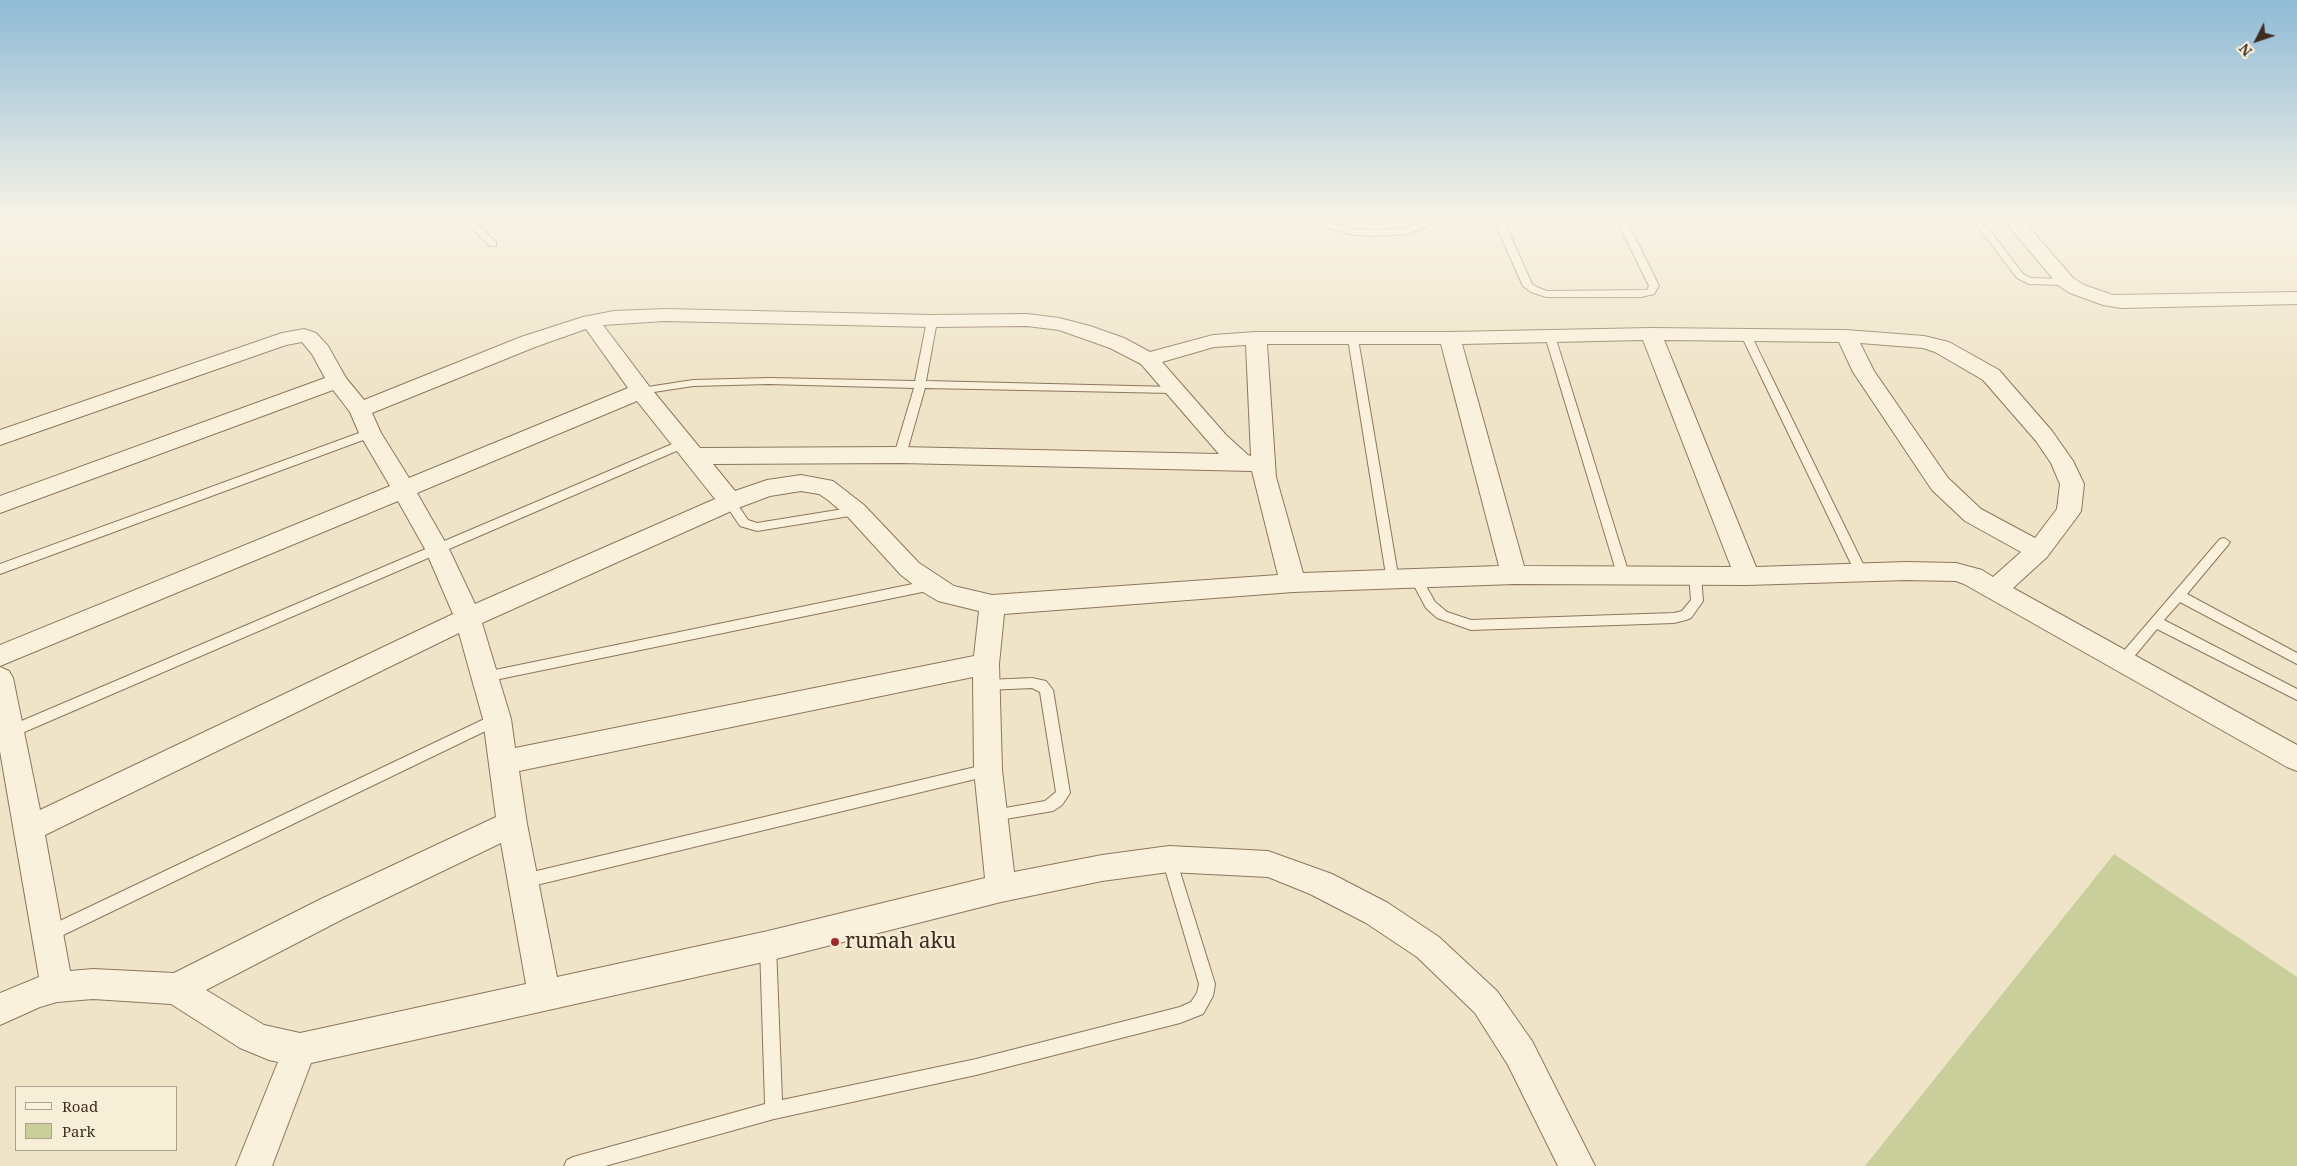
<!DOCTYPE html>
<html>
<head>
<meta charset="utf-8">
<style>
  body { margin:0 }
  #map { position:relative; width:2297px; height:1166px; overflow:hidden; background:#f0e4c8; font-family:"Noto Serif",serif }
  canvas { display:block }
  .legend { position:absolute; left:15px; top:1086px; width:162px; height:65px; box-sizing:border-box; background:#f7eed8; border:1px solid #ada18e; margin:0; padding:6px 9px; list-style:none; font-size:15px; color:#3d2e20 }
  .legend li { display:flex; align-items:center; gap:10px; height:25px }
  .legend b { width:25px; border:1px solid #ada18e }
  .north { position:absolute; left:2232px; top:15px; width:50px; height:50px; -webkit-text-stroke:4px #f7eed8; paint-order:stroke; rotate:229deg; font-size:14px; font-weight:700; line-height:20px; text-align:center; color:#3d2e20 }
  .north::after { content:''; display:block; margin:auto; width:18px; height:22px; background:#3d2e20; clip-path:polygon(50% 0,100% 100%,50% 72%,0 100%) }
</style>
</head>
<body>
<div id="map">
<canvas width="2297" height="1166"></canvas>
<ul class="legend">
<li><b style="height:6px;background:#faf1dc"></b>Road</li>
<li><b style="height:14px;background:#c9cf9b"></b>Park</li>
</ul>
<div class="north">N</div>
</div>
<script>
const g = document.querySelector('canvas').getContext('2d');
g.lineJoin = 'round';
function fill(path, color) {
  g.fillStyle = color;
  g.fill(path, 'evenodd');
}
function poly(rows) {
  const path = new Path2D();
  for (const r of rows) {
    path.moveTo(r[0], r[1]);
    for (let i = 2; i < r.length; i += 2) path.lineTo(r[i], r[i + 1]);
  }
  return path;
}
function strokePath(path, color, width, dash) {
  g.strokeStyle = color;
  g.lineWidth = width;
  g.lineCap = dash ? 'butt' : 'round';
  g.setLineDash(dash || []);
  g.stroke(path);
}
function label(font, color, halo, rows, align = 'center') {
  g.font = font + ' "Noto Serif",serif';
  g.lineWidth = 4.5;
  g.setLineDash([]);
  g.textBaseline = 'middle';
  g.strokeStyle = halo;
  g.fillStyle = color;
  for (const [text, x, y, turn = 0] of rows) {
    g.save();
    g.translate(x, y);
    g.rotate((+turn || 0) * Math.PI / 180);
    g.textAlign = isNaN(turn) ? turn : align;
    if (halo) g.strokeText(text, 0, 0);
    g.fillText(text, 0, 0);
    g.restore();
  }
}
const green = poly([
  [2114,854,2297,977,2297,1166,1865,1166]
]);
const lane = poly([
  [462,219,472,219,496,242,496,246,490,246,462,219],
  [1314,219,1325,219,1334,224,1354,229,1374,230,1406,228,1432,219,1445,219,1407,234,1374,236,1354,235,1328,228,1314,219],
  [1493,219,1503,219,1532,284,1539,288,1547,291,1647,290,1649,286,1616,219,1626,219,1659,286,1654,294,1641,297,1546,297,1531,292,1523,286,1493,219],
  [1972,219,1981,219,2023,274,2031,278,2066,279,2071,282,2066,285,2029,284,2017,278,1972,219],
  [932,318,937,321,926,381,1173,387,1178,390,1173,393,925,388,906,455,900,459,894,455,914,388,769,384,693,386,641,394,636,391,641,388,693,380,769,378,915,381,927,321,932,318],
  [1746,332,1751,335,1867,572,1865,575,1861,577,1855,572,1741,335,1746,332],
  [1550,333,1555,336,1629,574,1627,577,1623,579,1617,574,1545,336,1550,333],
  [1353,336,1358,339,1399,581,1393,586,1387,581,1348,339,1353,336],
  [370,429,374,430,376,433,374,436,0,574,0,564,370,429],
  [684,439,688,440,690,443,688,446,15,736,10,738,5,736,3,732,5,728,684,439],
  [730,498,734,499,748,520,757,523,856,507,862,511,856,515,757,531,740,526,724,502,730,498],
  [2224,538,2230,542,2228,545,2187,594,2297,653,2297,664,2180,602,2164,620,2297,689,2297,700,2157,629,2128,664,2123,665,2118,664,2116,660,2220,539,2224,538],
  [1695,570,1701,575,1703,601,1691,618,1686,620,1674,623,1471,630,1437,618,1426,608,1411,580,1417,575,1421,577,1435,602,1447,612,1471,620,1674,613,1682,611,1691,600,1689,575,1695,570],
  [932,580,938,585,932,590,485,682,480,681,478,677,480,673,485,672,932,580],
  [1032,678,1046,681,1053,690,1070,793,1062,805,1053,811,993,821,988,819,986,815,988,811,1045,801,1056,792,1040,692,1032,688,987,690,982,689,980,685,982,681,987,680,1032,678],
  [497,713,502,715,504,719,502,723,55,939,49,941,43,939,41,934,43,929,497,713],
  [988,764,993,766,995,770,993,774,988,776,524,888,519,886,516,881,519,876,524,874,988,764],
  [1169,852,1174,854,1176,859,1215,984,1213,996,1203,1014,1180,1023,976,1075,774,1119,605,1166,564,1166,567,1160,573,1157,765,1104,760,946,762,941,768,939,774,941,776,946,782,1100,976,1059,1180,1007,1191,1002,1197,993,1199,984,1162,859,1164,854,1169,852]
]);
const street = poly([
  [2003,219,2022,219,2073,278,2084,285,2113,295,2297,292,2297,304,2121,308,2103,305,2070,293,2059,286,2003,219],
  [665,309,932,315,1027,314,1059,318,1090,326,1124,338,1150,352,1213,335,1256,332,1450,332,1651,328,1846,330,1924,336,1949,342,1999,370,2052,431,2073,461,2084,484,2081,511,2077,517,2047,557,2013,588,2297,745,2297,771,2287,767,1964,584,1956,581,1906,580,1747,585,1514,584,1293,592,1004,614,999,664,1002,770,1014,872,1102,855,1169,846,1268,851,1332,874,1388,903,1439,937,1497,991,1532,1041,1595,1166,1558,1166,1508,1065,1475,1013,1417,957,1366,923,1310,894,1268,877,1169,872,1102,881,1001,902,768,961,311,1063,272,1166,236,1166,278,1062,269,1060,240,1048,171,1004,93,999,57,1002,40,1007,0,1025,0,993,39,977,0,751,0,667,9,671,13,678,40,810,453,614,425,549,398,501,0,666,0,645,390,486,359,433,350,412,333,390,0,513,0,496,325,378,312,354,302,342,286,345,0,445,0,430,282,333,304,329,316,333,328,346,346,378,364,400,521,337,583,317,614,311,665,309],
  [665,321,932,327,1027,326,1059,330,1110,348,1141,364,1219,454,900,447,700,448,649,386,603,325,665,321],
  [586,329,628,388,409,478,381,433,372,413,535,347,586,329],
  [1643,340,1731,567,1524,566,1462,344,1643,340],
  [1664,340,1839,342,1853,372,1932,490,1965,521,2021,552,1993,577,1982,570,1956,563,1906,562,1756,567,1664,340],
  [1860,343,1923,348,1935,352,1983,380,2036,441,2051,463,2060,484,2057,509,2035,538,1981,509,1948,478,1874,371,1860,343],
  [1267,344,1441,344,1499,566,1303,573,1276,477,1267,344],
  [1246,345,1251,456,1248,455,1226,435,1162,362,1214,347,1246,345],
  [637,401,715,499,475,604,449,549,417,493,637,401],
  [900,463,1252,471,1278,575,992,595,954,586,919,563,864,505,833,481,801,475,767,480,735,491,713,464,900,463],
  [801,491,819,494,828,500,848,517,901,575,923,592,938,601,979,611,974,656,515,748,511,719,482,623,738,508,770,496,801,491],
  [459,633,483,719,496,817,321,899,174,973,93,969,70,971,45,835,459,633],
  [973,677,974,770,985,878,768,931,557,977,527,824,519,771,973,677],
  [501,843,526,984,300,1033,264,1025,206,990,343,919,501,843]
]);
const markers = [
  [835,942,5,"#9e2a2b"]
];
const nearPoinames = [
  ["rumah aku",845,942]
];
fill(green, '#c9cf9b');
strokePath(lane, '#8d765c', 2);
strokePath(street, '#8d765c', 2);
fill(lane, '#faf1dc');
fill(street, '#faf1dc');
const sky = g.createLinearGradient(0, 0, 0, 382);
sky.addColorStop(0, '#8fbad6');
sky.addColorStop(0.57, '#f8f3e6');
sky.addColorStop(1, '#f8f3e600');
g.fillStyle = sky;
g.fillRect(0, 0, 2297, 382);
for (const [x, y, r, color] of markers) {
  const dot = new Path2D();
  dot.arc(x, y, r, 0, 2 * Math.PI);
  g.fillStyle = color;
  g.fill(dot);
  strokePath(dot, '#f7eed8', 2);
}
label('21px', '#3d2e20', '#f7eed8', nearPoinames, 'left');
</script>
</body>
</html>
